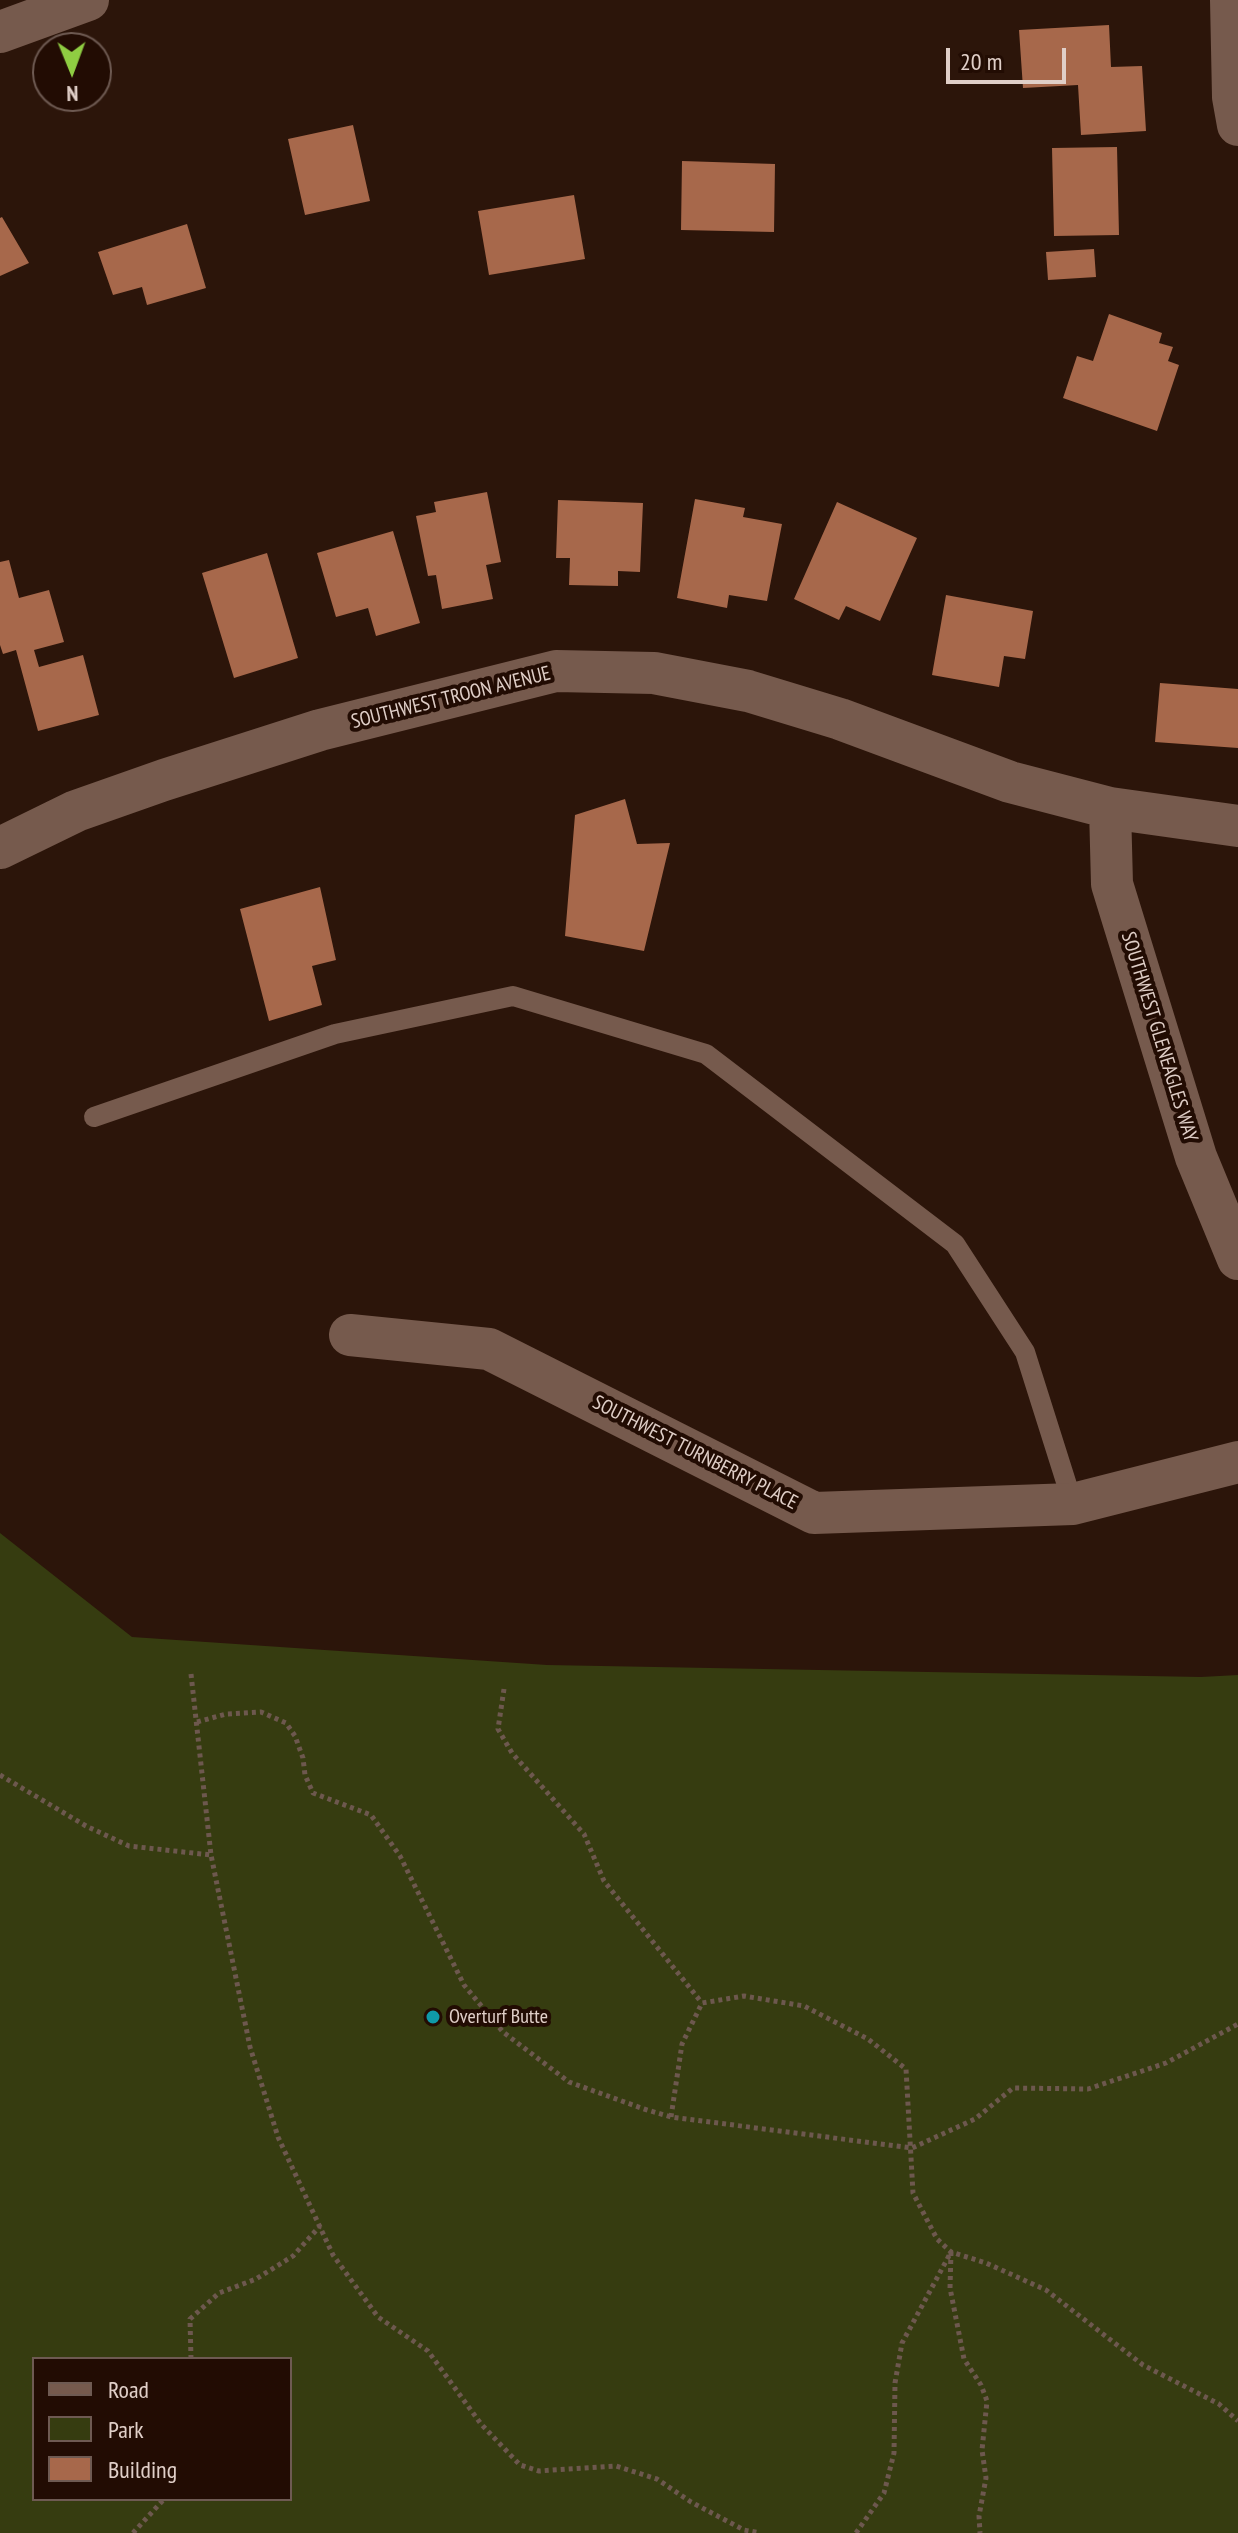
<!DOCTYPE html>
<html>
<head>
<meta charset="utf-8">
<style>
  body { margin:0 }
  #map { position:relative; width:1238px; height:2533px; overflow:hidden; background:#2c150a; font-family:"PT Sans Narrow",sans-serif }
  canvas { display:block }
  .legend { position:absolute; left:32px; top:2357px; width:260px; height:144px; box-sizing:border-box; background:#220c03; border:2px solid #6e5a52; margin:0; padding:10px 14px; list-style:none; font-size:24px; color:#e0cfc8 }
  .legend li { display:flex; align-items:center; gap:16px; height:40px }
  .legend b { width:40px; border:2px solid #6e5a52 }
  .north { position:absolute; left:32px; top:32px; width:80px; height:80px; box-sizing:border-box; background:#220c03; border:2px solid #6e5a52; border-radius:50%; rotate:179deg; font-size:22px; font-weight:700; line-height:32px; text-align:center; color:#e0cfc8 }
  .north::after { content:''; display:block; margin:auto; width:28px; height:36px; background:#8fcd42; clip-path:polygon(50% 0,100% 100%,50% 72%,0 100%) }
  .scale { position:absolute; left:946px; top:48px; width:120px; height:36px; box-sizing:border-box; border:4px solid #e0cfc8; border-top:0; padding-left:10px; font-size:24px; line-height:28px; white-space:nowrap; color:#e0cfc8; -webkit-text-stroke:6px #220c03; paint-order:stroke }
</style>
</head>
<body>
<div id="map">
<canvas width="1238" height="2533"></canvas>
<ul class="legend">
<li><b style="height:10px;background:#765a4d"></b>Road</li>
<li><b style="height:22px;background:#363c10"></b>Park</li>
<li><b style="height:22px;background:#a7684b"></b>Building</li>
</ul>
<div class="north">N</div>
<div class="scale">20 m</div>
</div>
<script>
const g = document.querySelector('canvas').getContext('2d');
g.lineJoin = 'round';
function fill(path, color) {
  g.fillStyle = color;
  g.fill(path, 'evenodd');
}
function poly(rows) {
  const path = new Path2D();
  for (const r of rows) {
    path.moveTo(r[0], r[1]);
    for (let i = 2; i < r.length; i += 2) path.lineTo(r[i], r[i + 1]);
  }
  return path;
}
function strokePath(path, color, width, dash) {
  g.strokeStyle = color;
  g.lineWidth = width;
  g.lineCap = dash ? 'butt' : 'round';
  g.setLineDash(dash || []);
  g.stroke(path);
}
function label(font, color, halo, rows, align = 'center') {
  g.font = font + ' "PT Sans Narrow",sans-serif';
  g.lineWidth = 8;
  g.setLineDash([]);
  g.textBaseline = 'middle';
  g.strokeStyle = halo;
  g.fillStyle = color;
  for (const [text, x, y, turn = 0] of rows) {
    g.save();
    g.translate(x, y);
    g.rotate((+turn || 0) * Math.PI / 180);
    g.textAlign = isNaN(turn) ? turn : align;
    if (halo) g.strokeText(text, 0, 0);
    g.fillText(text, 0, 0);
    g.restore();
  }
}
const green = poly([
  [0,1533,132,1637,547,1665,1201,1677,1238,1675,1238,2533,0,2533],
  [34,2359,290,2359,290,2499,34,2499]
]);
const building = poly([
  [1109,25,1111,67,1142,66,1146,131,1081,135,1078,85,1023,88,1019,30],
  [353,125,370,201,305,215,288,139],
  [1117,147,1119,235,1054,236,1052,148],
  [682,161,775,164,774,232,681,230],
  [574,195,585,259,489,275,478,211],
  [2,217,29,263,0,276,0,218],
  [187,224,206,288,147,305,142,287,113,295,98,252],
  [1094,249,1096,277,1048,280,1046,252],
  [1109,314,1162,333,1159,343,1173,347,1168,361,1179,365,1157,431,1063,398,1077,356,1093,361],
  [487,492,501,562,486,565,493,599,442,609,436,575,428,576,416,516,436,512,434,502],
  [695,499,745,508,743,517,782,524,767,601,729,595,727,608,677,598],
  [558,500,643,503,640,572,618,571,618,586,569,585,570,558,556,558],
  [837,502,917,538,880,621,846,606,839,620,794,599],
  [393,531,420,623,376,636,368,608,336,617,317,553],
  [267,553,298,658,234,678,202,573],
  [9,560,19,598,49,590,64,642,34,650,39,667,83,655,99,715,38,731,16,650,3,654,0,645,0,562],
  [946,595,1033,611,1025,659,1004,656,999,687,932,675],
  [1160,683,1238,689,1238,748,1155,742],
  [625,799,637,844,670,843,644,951,565,936,575,815],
  [320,887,336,960,312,966,322,1005,269,1021,240,909]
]);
const path = poly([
  [191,1674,211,1855,250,2047,278,2137,333,2255,378,2317,428,2351,481,2424,520,2465,539,2471,616,2466,657,2479,691,2502,744,2530,760,2533],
  [504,1689,498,1729,512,1753,584,1834,604,1881,702,2003],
  [197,1722,226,1714,261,1712,286,1723,295,1736,303,1758,305,1775,313,1793,371,1815,400,1856,464,1985,503,2032,569,2082,644,2109,671,2117,912,2148,975,2119,1013,2088,1088,2089,1166,2063,1238,2024],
  [0,1775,86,1826,129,1846,211,1855],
  [671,2117,682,2044,702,2003,744,1996,804,2006,868,2039,906,2069,913,2193,937,2239,951,2252,986,2263,1046,2290,1143,2365,1219,2404,1238,2421],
  [191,2359,190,2319,219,2293,256,2279,293,2256,320,2226],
  [133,2533,164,2499],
  [856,2533,884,2493,894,2453,895,2383,902,2343,951,2252,950,2288,964,2359,981,2385,987,2401,982,2450,986,2478,979,2516,980,2533]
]);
const lane = poly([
  [94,1117,335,1034,513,996,706,1054,955,1244,1025,1352,1073,1504]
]);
const street = poly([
  [1231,0,1233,97,1238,125],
  [0,32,88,0],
  [1110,808,1112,884,1196,1157,1238,1259],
  [0,848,76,811,164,780,320,730,556,671,654,673,748,691,840,719,1010,782,1110,808,1238,826],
  [350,1335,489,1349,814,1513,1073,1504,1238,1462]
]);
const markers = [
  [433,2017,8,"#0f9aa8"]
];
const streetNames = [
  ["SOUTHWEST TROON AVENUE",451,698,-14],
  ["SOUTHWEST GLENEAGLES WAY",1159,1037,73],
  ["SOUTHWEST TURNBERRY PLACE",695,1453,27]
];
const poiNames = [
  ["Overturf Butte",449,2017]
];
fill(green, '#363c10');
fill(building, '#a7684b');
strokePath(path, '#6d584e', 5, [4, 4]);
strokePath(lane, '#765a4d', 20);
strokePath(street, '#765a4d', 42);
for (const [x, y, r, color] of markers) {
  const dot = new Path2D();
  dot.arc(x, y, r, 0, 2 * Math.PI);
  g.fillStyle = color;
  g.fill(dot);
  strokePath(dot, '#220c03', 3);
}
label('20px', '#e0cfc8', '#220c03', streetNames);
label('20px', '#e0cfc8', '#220c03', poiNames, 'left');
</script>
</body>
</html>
